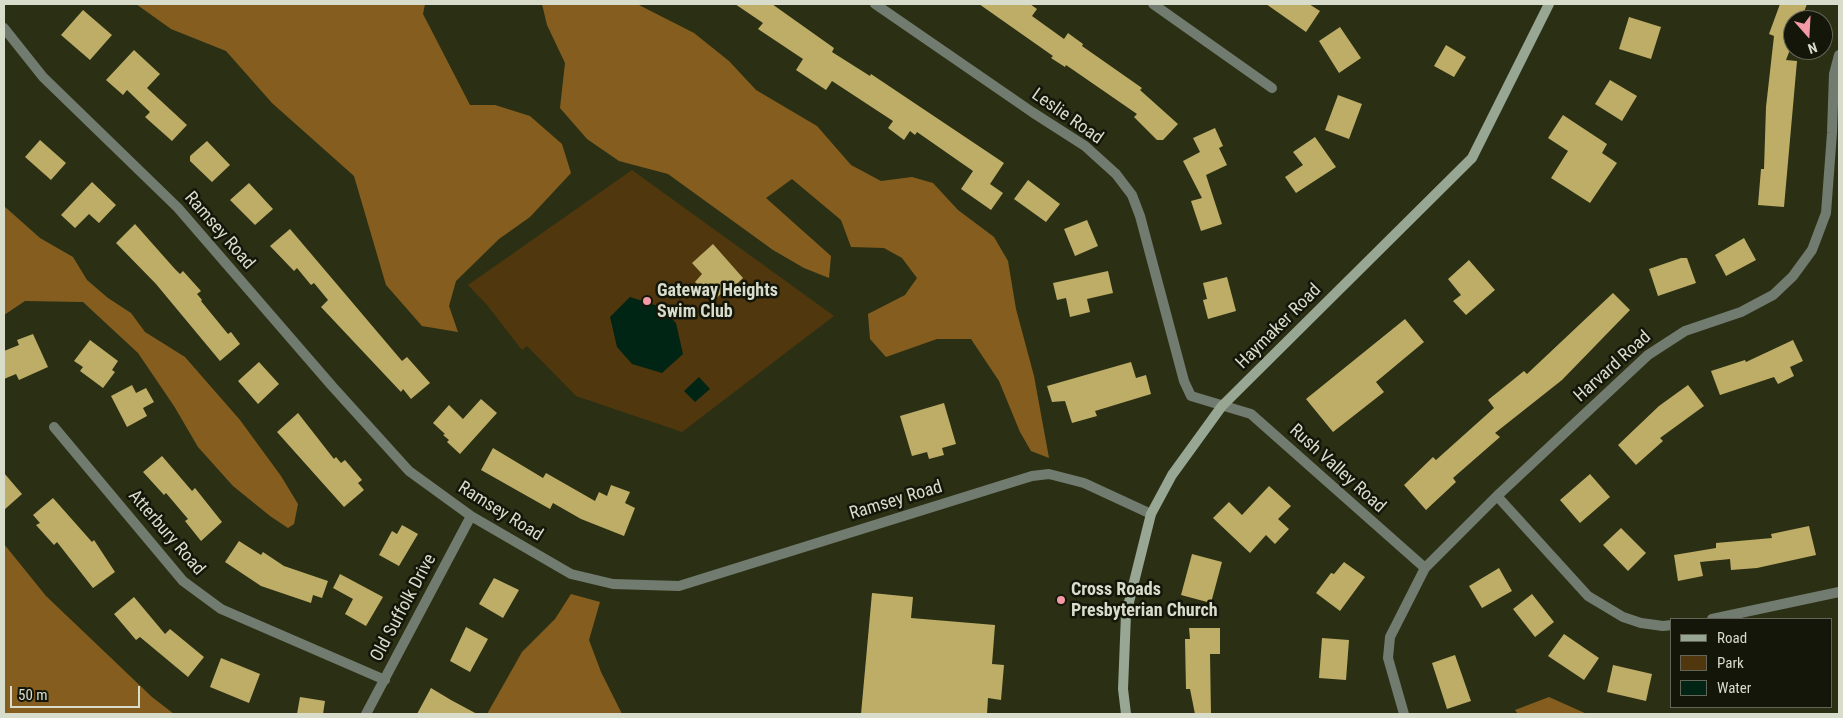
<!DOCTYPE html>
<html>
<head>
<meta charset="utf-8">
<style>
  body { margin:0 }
  #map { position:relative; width:1843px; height:718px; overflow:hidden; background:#2b3014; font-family:"Roboto Condensed",sans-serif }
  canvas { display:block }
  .frame { position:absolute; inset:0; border:5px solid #d8dccb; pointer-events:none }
  .legend { position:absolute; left:1670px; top:618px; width:162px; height:90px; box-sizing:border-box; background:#14160a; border:1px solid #626557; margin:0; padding:6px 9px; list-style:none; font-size:15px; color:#d8dccb }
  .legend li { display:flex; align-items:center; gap:10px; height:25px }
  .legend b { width:25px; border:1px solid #626557 }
  .north { position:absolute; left:1783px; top:10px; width:50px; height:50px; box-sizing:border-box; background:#14160a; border:1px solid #626557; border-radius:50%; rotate:161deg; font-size:14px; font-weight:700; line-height:20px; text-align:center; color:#d8dccb }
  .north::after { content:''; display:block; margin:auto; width:18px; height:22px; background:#f49aa6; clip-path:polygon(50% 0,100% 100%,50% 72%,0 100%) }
  .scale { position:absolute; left:10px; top:686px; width:130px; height:22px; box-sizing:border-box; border:2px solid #d8dccb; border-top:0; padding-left:6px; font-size:15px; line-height:18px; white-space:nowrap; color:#d8dccb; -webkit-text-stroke:4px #14160a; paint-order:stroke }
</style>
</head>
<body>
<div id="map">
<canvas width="1843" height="718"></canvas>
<div class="frame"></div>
<ul class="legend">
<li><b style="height:6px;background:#98a794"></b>Road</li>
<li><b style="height:14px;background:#50370e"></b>Park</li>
<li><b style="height:14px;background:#002514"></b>Water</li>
</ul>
<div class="north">N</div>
<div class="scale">50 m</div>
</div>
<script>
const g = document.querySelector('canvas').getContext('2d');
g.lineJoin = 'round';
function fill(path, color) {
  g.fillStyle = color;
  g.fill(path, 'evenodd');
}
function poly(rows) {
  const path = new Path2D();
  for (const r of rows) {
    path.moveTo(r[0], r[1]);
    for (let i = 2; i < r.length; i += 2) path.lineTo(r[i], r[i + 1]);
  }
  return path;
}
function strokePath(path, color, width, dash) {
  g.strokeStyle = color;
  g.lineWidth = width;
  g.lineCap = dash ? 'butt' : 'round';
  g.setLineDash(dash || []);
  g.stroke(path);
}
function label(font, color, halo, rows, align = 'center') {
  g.font = font + ' "Roboto Condensed",sans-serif';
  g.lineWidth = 5;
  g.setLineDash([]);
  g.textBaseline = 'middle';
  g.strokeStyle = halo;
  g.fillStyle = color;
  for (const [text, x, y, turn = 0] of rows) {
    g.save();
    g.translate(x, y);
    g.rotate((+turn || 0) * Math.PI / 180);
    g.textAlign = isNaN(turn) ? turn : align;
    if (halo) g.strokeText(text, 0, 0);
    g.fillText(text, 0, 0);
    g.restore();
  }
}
const green = poly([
  [632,170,834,316,682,432,576,396,527,346,522,350,487,305,468,285]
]);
const forest = poly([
  [136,4,425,4,423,14,470,105,495,105,530,116,562,144,571,173,530,217,499,239,456,281,449,306,458,332,422,326,386,285,354,176,272,103,226,51,171,29],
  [542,4,637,4,694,33,729,61,756,90,817,126,851,165,881,181,912,177,933,183,958,210,994,237,1008,261,1016,309,1034,376,1049,458,1031,451,1020,432,999,381,971,339,937,339,886,357,870,339,868,314,905,295,917,278,902,258,884,248,851,247,841,220,792,179,766,198,831,256,829,278,804,268,773,250,668,174,619,161,587,139,560,108,565,63,547,25],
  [4,206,40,238,73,257,87,280,108,298,131,313,145,332,185,357,240,420,281,476,298,504,294,524,288,528,270,516,233,486,198,447,174,406,138,353,83,302,25,301,4,315],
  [4,544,46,596,152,697,174,714,4,714],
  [571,594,600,602,589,640,601,672,622,714,487,714,522,652,555,619],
  [1549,697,1587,714,1518,714,1515,710]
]);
const water = poly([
  [630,297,661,307,676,323,683,354,662,373,632,364,617,347,610,317],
  [699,377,710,389,695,402,684,391]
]);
const building = poly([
  [735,4,772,4,834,48,832,52,870,76,871,74,1004,163,990,184,1003,193,991,210,961,189,973,171,917,132,915,135,910,131,904,140,888,128,893,121,832,81,826,90,796,70,803,59,758,29,763,23],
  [979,4,1030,4,1037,9,1032,16,1064,39,1068,33,1083,44,1082,46,1142,88,1140,90,1178,124,1163,140,1157,140,1134,117,1137,114,1066,65,1065,67,1051,58,1053,56],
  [1266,4,1309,4,1320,11,1306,32],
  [1780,4,1807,4,1801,20,1793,20,1793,42,1786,60,1797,61,1784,207,1758,205,1761,169,1764,169,1766,107,1774,36,1769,34],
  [83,10,112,35,90,60,61,35],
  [1629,17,1661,27,1651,59,1619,49],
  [1340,27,1361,58,1339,73,1319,41],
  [1446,45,1466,57,1454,77,1434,66],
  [134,50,160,74,147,88,187,125,172,141,145,117,150,112,127,90,123,95,106,80],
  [1610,80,1637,96,1622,121,1595,104],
  [1338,95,1362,104,1349,139,1325,130],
  [1563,115,1607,144,1602,153,1617,163,1590,203,1551,178,1568,151,1548,138],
  [1215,128,1223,146,1219,148,1227,165,1206,175,1222,224,1201,231,1191,201,1202,198,1183,161,1200,152,1193,138],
  [1315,137,1336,167,1296,193,1285,177,1303,165,1293,152],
  [40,140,66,163,51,180,25,157],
  [207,141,230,165,212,182,190,161,190,156],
  [1028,180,1060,204,1046,222,1014,199],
  [92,182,116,205,99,223,89,214,75,228,61,215],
  [249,183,273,209,255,225,230,200],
  [1087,220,1098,246,1075,256,1064,229],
  [135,224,174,268,180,274,183,271,201,291,197,294,202,300,201,301,228,334,231,332,240,344,220,361,156,284,116,243],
  [290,229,402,361,407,357,430,383,411,399,403,389,401,392,321,307,328,300,314,283,311,285,297,268,294,271,270,246],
  [1744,238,1756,260,1726,276,1715,255],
  [713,244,743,278,724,296,722,293,713,301,695,282,702,274,692,263],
  [1681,258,1687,258,1696,283,1658,296,1649,269],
  [1469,260,1495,290,1466,315,1453,301,1461,295,1448,279],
  [1108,271,1113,293,1087,299,1090,312,1070,317,1066,298,1057,300,1053,283],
  [1227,277,1236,311,1208,319,1203,300,1207,299,1203,283],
  [1613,293,1630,310,1562,380,1495,433,1500,437,1453,478,1456,482,1426,510,1404,485,1433,457,1436,460,1494,408,1488,400,1524,371,1527,374],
  [1405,319,1424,342,1376,382,1384,392,1333,432,1306,399],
  [33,334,48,367,19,380,16,374,4,379,4,351,19,345,17,340],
  [90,340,118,361,112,370,115,372,103,388,80,371,83,367,74,361],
  [1793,340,1803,361,1790,367,1794,376,1778,384,1774,377,1720,395,1711,371,1745,360,1746,362],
  [259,362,279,384,258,404,238,381],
  [1131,362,1136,378,1146,375,1151,394,1095,411,1097,416,1072,423,1065,401,1052,402,1047,386],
  [132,385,136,393,146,388,154,402,143,408,147,416,127,427,111,396],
  [1688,385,1704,406,1660,438,1663,441,1636,465,1618,445,1659,406],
  [481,399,497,413,460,454,447,442,449,440,443,435,445,434,433,423,449,405,463,419],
  [944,403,956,444,942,448,944,455,929,459,927,452,912,456,900,416],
  [298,413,334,459,336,457,341,463,345,460,362,480,358,483,364,490,344,507,277,432],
  [493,448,543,478,546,473,595,501,599,492,607,496,611,485,630,492,625,503,635,508,624,536,581,519,553,503,550,509,481,470],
  [162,456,192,491,195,488,222,522,201,541,185,521,188,519,166,493,164,495,143,472],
  [4,473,22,494,4,510],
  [1590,474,1610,497,1580,523,1560,500],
  [1269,486,1291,506,1278,519,1289,529,1275,544,1266,535,1250,553,1213,518,1229,502,1242,515],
  [53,498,92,542,94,540,115,572,93,588,57,542,54,545,36,525,40,523,33,515],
  [402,525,418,534,399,566,379,555,392,531,397,534],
  [1809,526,1816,555,1757,568,1731,570,1730,559,1700,562,1703,576,1678,581,1674,555,1716,548,1716,543,1772,538,1771,534],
  [1621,528,1646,553,1628,571,1603,545],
  [239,541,261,555,263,552,284,566,328,581,322,598,313,595,311,603,261,586,225,562],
  [1192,554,1222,562,1211,603,1181,595],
  [1344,562,1365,577,1340,611,1316,593,1331,573,1334,574],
  [1499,568,1512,591,1482,608,1469,586],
  [340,574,383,597,366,626,345,614,353,599,333,588],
  [494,578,519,590,503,618,479,604],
  [872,593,913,597,911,618,995,625,992,664,1004,665,1001,700,988,698,987,714,861,714],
  [1532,594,1554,622,1535,637,1513,609],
  [134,597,165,634,170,629,204,657,188,677,140,637,136,640,114,614],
  [466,627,488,639,470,672,450,661],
  [1189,628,1220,628,1220,654,1210,654,1211,714,1195,714,1190,689,1186,689,1185,639,1190,639],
  [1564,634,1599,658,1584,680,1548,656],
  [1322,638,1349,640,1346,680,1319,678],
  [1455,655,1471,701,1447,709,1432,663],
  [221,658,260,674,249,703,210,687],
  [1613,665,1652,674,1646,701,1607,692],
  [431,688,451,700,477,714,417,714],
  [300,697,325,701,323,714,297,714]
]);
const minor = poly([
  [875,4,1032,112,1085,146,1116,174,1132,195,1140,216,1184,381,1191,396,1251,414,1425,568],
  [1153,4,1272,88],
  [4,28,43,77,178,208,332,386,409,471,471,516,571,574,613,584,679,586,1032,476,1049,474,1084,483,1151,514],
  [54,427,183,581,221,609,385,680],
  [1497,496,1588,596,1623,617,1641,623,1663,626,1672,625],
  [1712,619,1839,592],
  [366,714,471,516],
  [1404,714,1388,658,1390,637,1425,568,1497,496,1648,355,1685,331,1741,312,1773,295,1793,276,1812,250,1826,213,1832,133,1834,74,1839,55]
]);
const secondary = poly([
  [1126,714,1123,689,1126,614,1151,514,1172,475,1222,406,1472,158,1549,4]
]);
const markers = [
  [647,301,5,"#f49aa6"],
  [1061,600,5,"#f49aa6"]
];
const streetNames = [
  ["Leslie Road",1067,117,35],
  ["Ramsey Road",219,231,49],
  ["Haymaker Road",1279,327,-45],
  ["Harvard Road",1613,367,-42],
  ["Rush Valley Road",1337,469,42],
  ["Ramsey Road",896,501,-17],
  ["Ramsey Road",500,512,32],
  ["Atterbury Road",166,533,49],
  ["Old Suffolk Drive",404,608,-62]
];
const poiNames = [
  ["Gateway Heights",657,291],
  ["Swim Club",657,312],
  ["Cross Roads",1071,590],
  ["Presbyterian Church",1071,611]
];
fill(green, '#50370e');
fill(forest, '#855e1f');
fill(water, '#002514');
fill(building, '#bead67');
strokePath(minor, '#717b6f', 10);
strokePath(secondary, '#98a794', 10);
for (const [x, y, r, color] of markers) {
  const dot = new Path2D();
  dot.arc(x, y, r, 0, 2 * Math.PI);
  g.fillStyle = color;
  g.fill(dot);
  strokePath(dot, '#14160a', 2);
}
label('18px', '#d8dccb', '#14160a', streetNames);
label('bold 18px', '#d8dccb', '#14160a', poiNames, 'left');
</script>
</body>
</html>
